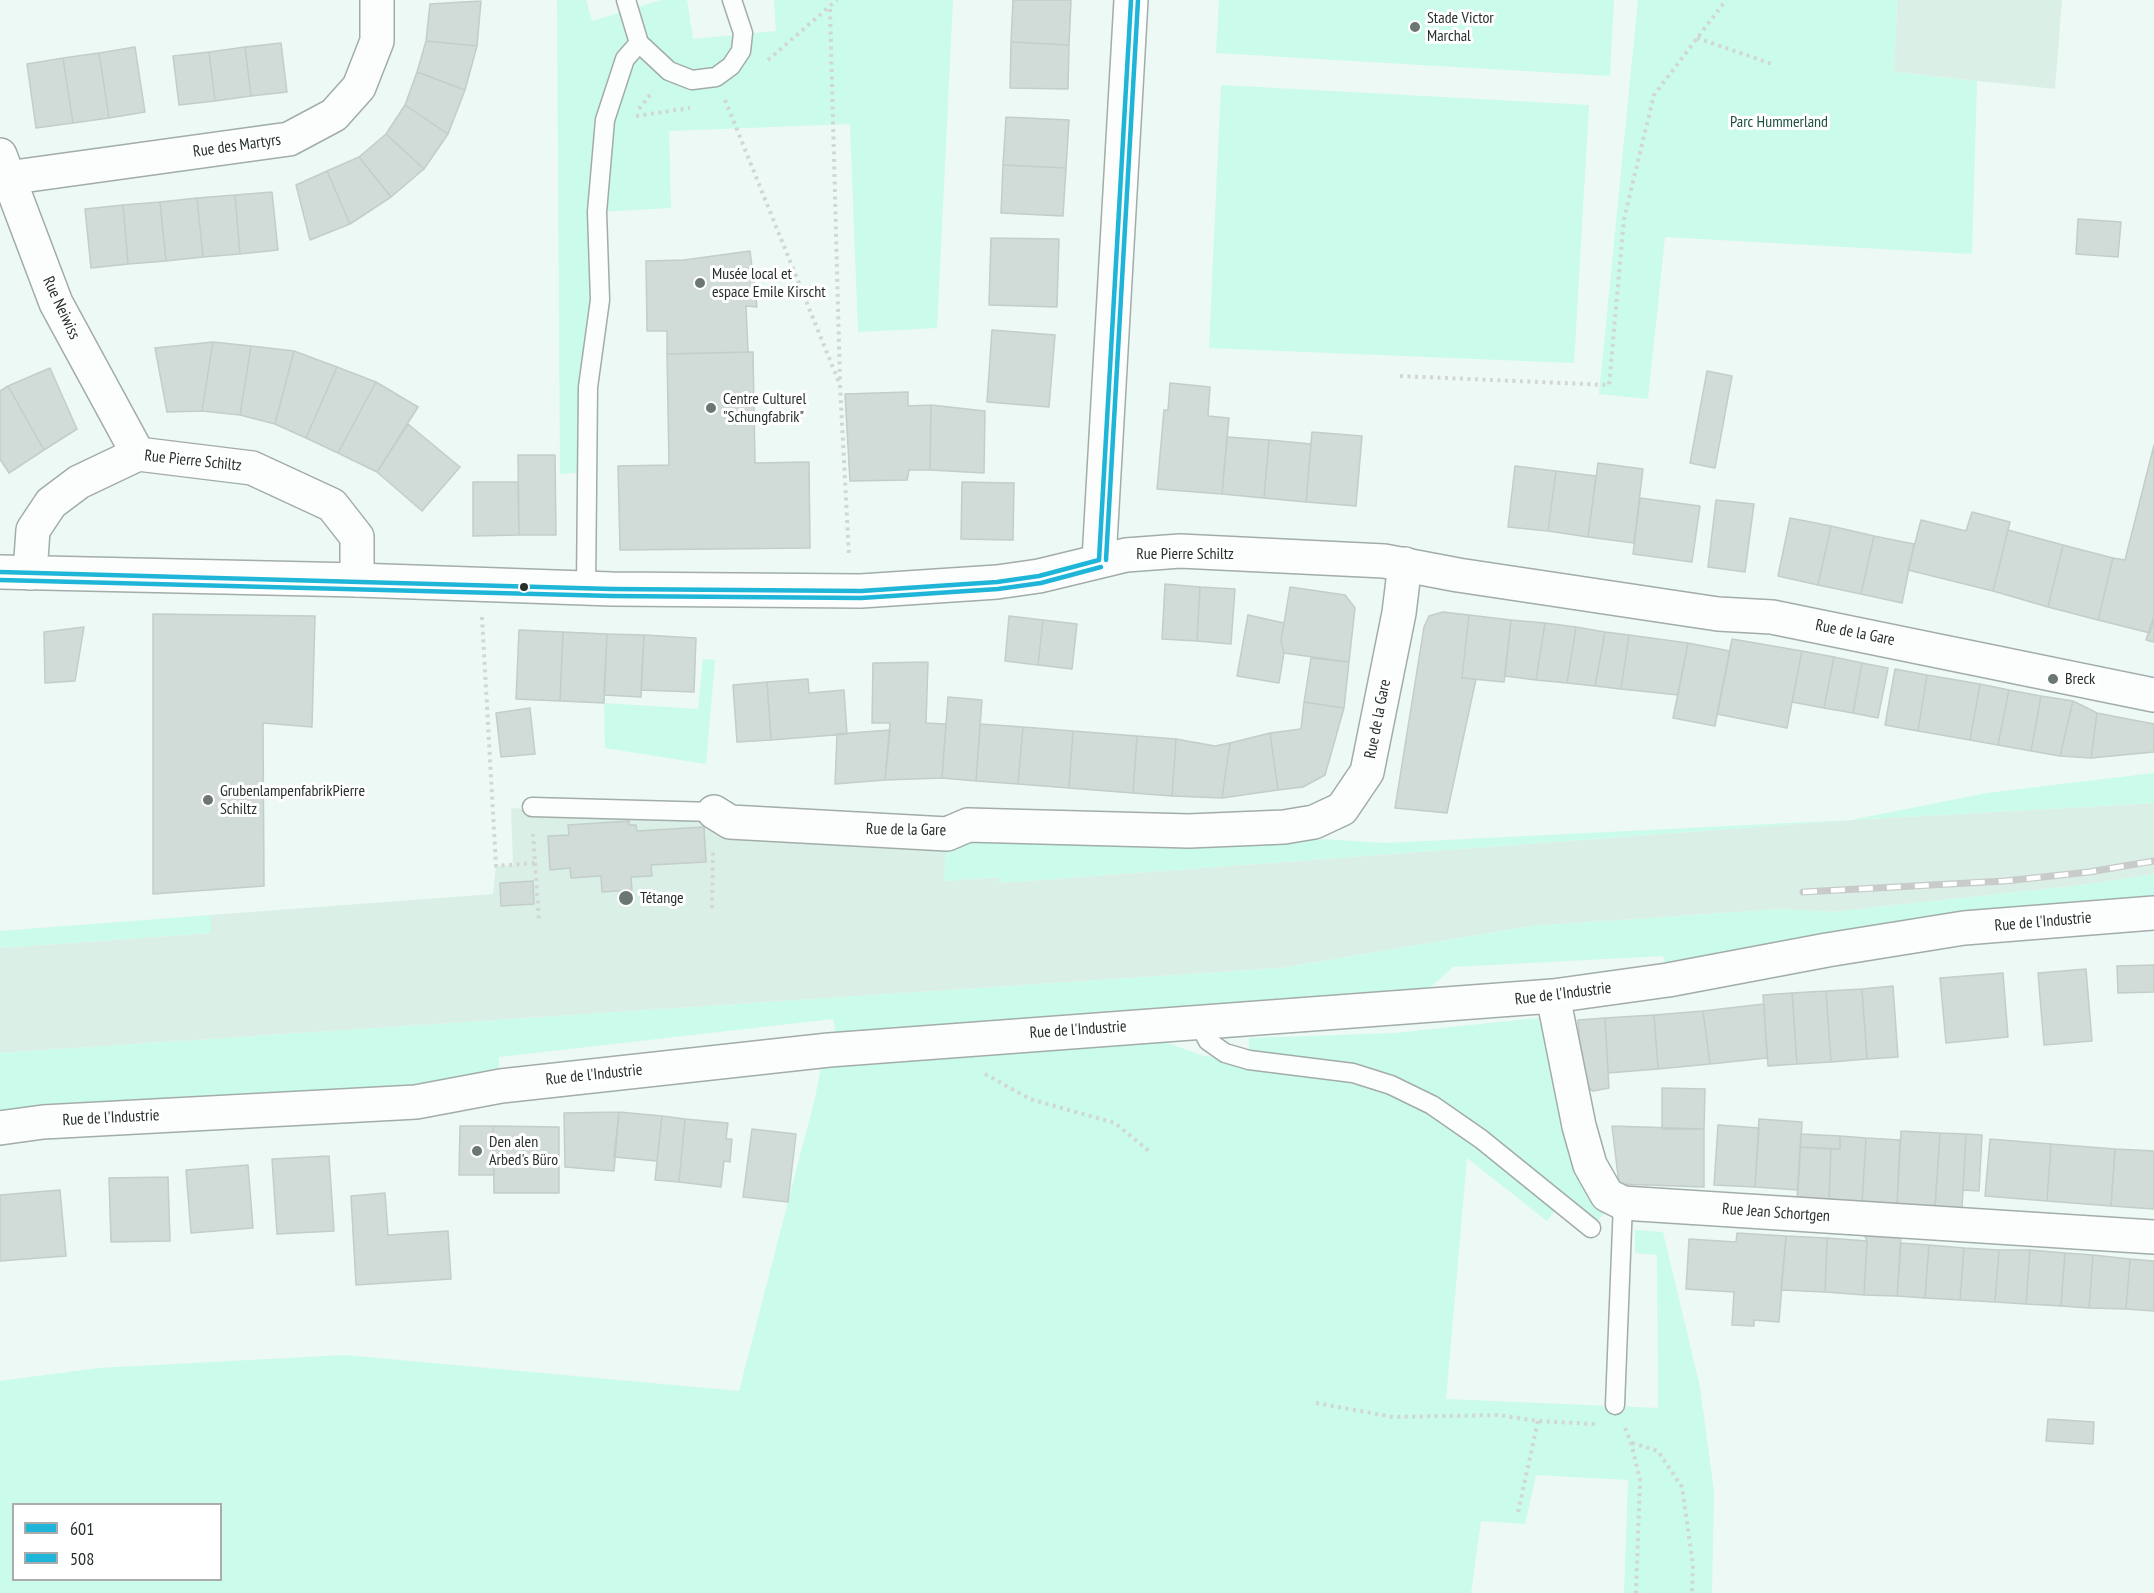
<!DOCTYPE html>
<html>
<head>
<meta charset="utf-8">
<style>
  body { margin:0 }
  #map { position:relative; width:2154px; height:1593px; overflow:hidden; background:#ecf9f4; font-family:"PT Sans Narrow",sans-serif }
  canvas { display:block }
  .legend { position:absolute; left:12px; top:1503px; width:210px; height:78px; box-sizing:border-box; background:#fff; border:2px solid #a9acab; margin:0; padding:8px 10px; list-style:none; font-size:18px; color:#27302d }
  .legend li { display:flex; align-items:center; gap:12px; height:30px }
  .legend b { width:30px; border:2px solid #a9acab }
</style>
</head>
<body>
<div id="map">
<canvas width="2154" height="1593"></canvas>
<ul class="legend">
<li><b style="height:8px;background:#1fb5d8"></b>601</li>
<li><b style="height:8px;background:#1fb5d8"></b>508</li>
</ul>
</div>
<script>
const g = document.querySelector('canvas').getContext('2d');
g.lineJoin = 'round';
function fill(path, color) {
  g.fillStyle = color;
  g.fill(path, 'evenodd');
}
function poly(rows) {
  const path = new Path2D();
  for (const r of rows) {
    path.moveTo(r[0], r[1]);
    for (let i = 2; i < r.length; i += 2) path.lineTo(r[i], r[i + 1]);
  }
  return path;
}
function strokePath(path, color, width, dash) {
  g.strokeStyle = color;
  g.lineWidth = width;
  g.lineCap = dash ? 'butt' : 'round';
  g.setLineDash(dash || []);
  g.stroke(path);
}
function label(font, color, halo, rows, align = 'center') {
  g.font = font + ' "PT Sans Narrow",sans-serif';
  g.lineWidth = 6;
  g.setLineDash([]);
  g.textBaseline = 'middle';
  g.strokeStyle = halo;
  g.fillStyle = color;
  for (const [text, x, y, turn = 0] of rows) {
    g.save();
    g.translate(x, y);
    g.rotate((+turn || 0) * Math.PI / 180);
    g.textAlign = isNaN(turn) ? turn : align;
    if (halo) g.strokeText(text, 0, 0);
    g.fillText(text, 0, 0);
    g.restore();
  }
}
const built = poly([
  [1897,0,2062,0,2055,89,1894,72],
  [2154,803,2154,874,2091,884,1832,912,1782,909,1532,926,1281,968,0,1053,0,948,211,933,211,915,493,894,496,866,513,865,511,808,947,834,944,881,999,877,999,883,1851,820]
]);
const green = poly([
  [557,0,586,0,592,21,661,0,687,0,693,39,776,31,774,0,953,0,937,328,858,332,850,124,669,131,671,208,597,212,589,472,560,474],
  [1219,0,1614,0,1610,76,1216,53],
  [1638,0,1897,0,1894,72,1977,81,1972,254,1665,237,1648,399,1599,394],
  [1221,85,1589,105,1574,363,1209,348],
  [703,659,715,660,706,764,605,748,604,703,698,709],
  [2154,773,2154,803,1851,820,999,883,998,877,944,881,947,834,1189,831,1385,843,1851,820,1987,793],
  [2154,874,2154,904,1666,968,1663,956,1453,967,1426,991,1288,999,836,1034,833,1019,499,1057,499,1072,415,1088,0,1113,0,1053,1281,968,1532,926,1782,909,1832,912,2091,884],
  [211,915,211,933,0,948,0,931],
  [1556,1016,1607,1210,1591,1228,1561,1203,1547,1221,1467,1158,1446,1399,1658,1408,1657,1255,1635,1253,1635,1230,1663,1232,1700,1387,1714,1492,1712,1593,1624,1593,1628,1480,1536,1475,1525,1524,1481,1521,1471,1593,0,1593,0,1381,99,1368,345,1355,739,1391,815,1098,821,1067,1156,1039,1204,1056,1248,1060,1249,1038,1395,1033],
  [14,1504,220,1504,220,1580,14,1580]
]);
const building = poly([
  [1013,0,1071,0,1069,45,1011,42,1013,0],
  [481,1,477,46,426,41,430,4,481,1],
  [426,41,477,46,465,90,417,72,426,41],
  [1011,42,1069,45,1068,89,1010,88,1011,42],
  [281,43,287,92,251,96,245,47,281,43],
  [135,47,145,112,109,118,99,53,135,47],
  [245,47,251,96,215,101,209,52,245,47],
  [209,52,215,101,179,105,173,56,209,52],
  [99,53,109,118,73,123,63,58,99,53],
  [63,58,73,123,36,128,27,64,63,58],
  [417,72,465,90,448,134,405,105,417,72],
  [405,105,448,134,424,169,386,134,405,105],
  [1006,117,1069,120,1066,168,1003,165,1006,117],
  [386,134,424,169,391,197,359,157,386,134],
  [359,157,391,197,350,224,327,171,359,157],
  [1003,165,1066,168,1063,216,1001,213,1003,165],
  [327,171,350,224,310,240,296,185,327,171],
  [272,192,278,250,240,254,235,195,272,192],
  [235,195,240,254,203,257,197,198,235,195],
  [197,198,203,257,166,261,160,202,197,198],
  [160,202,166,261,128,264,123,205,160,202],
  [123,205,128,264,91,268,85,209,123,205],
  [2078,219,2121,222,2118,257,2076,254,2078,219],
  [991,238,1059,239,1057,307,989,305,991,238],
  [750,251,757,307,746,306,748,352,667,354,667,331,647,331,646,261,684,260,750,251],
  [992,330,1055,335,1049,407,987,402,992,330],
  [213,342,251,346,240,415,202,411,213,342],
  [213,342,202,411,167,412,155,348,213,342],
  [251,346,294,351,275,424,240,415,251,346],
  [294,351,337,367,306,438,275,424,294,351],
  [753,352,755,463,809,462,810,548,620,550,618,466,669,465,667,354,753,352],
  [337,367,376,382,338,453,306,438,337,367],
  [50,368,77,429,44,450,8,386,50,368],
  [1707,371,1732,376,1715,468,1690,463,1707,371],
  [376,382,418,407,377,472,338,453,376,382],
  [1170,383,1210,387,1208,416,1229,418,1222,494,1157,489,1164,410,1168,410,1170,383],
  [8,386,44,450,9,473,0,459,0,391,8,386],
  [908,392,908,406,931,405,930,470,909,470,907,480,850,481,845,394,908,392],
  [931,405,985,411,984,473,930,470,931,405],
  [408,424,460,467,422,511,377,472,408,424],
  [1312,432,1362,436,1356,506,1306,502,1312,432],
  [1227,437,1269,440,1264,498,1222,494,1227,437],
  [1269,440,1311,444,1306,502,1264,498,1269,440],
  [2154,445,2154,616,2150,633,2098,620,2113,558,2125,560,2154,445],
  [518,455,555,455,556,535,519,535,518,455],
  [1598,463,1643,469,1634,543,1588,537,1598,463],
  [1515,466,1556,471,1548,531,1508,527,1515,466],
  [1556,471,1596,476,1588,537,1548,531,1556,471],
  [473,482,518,482,519,535,473,536,473,482],
  [962,482,1014,483,1013,540,961,539,962,482],
  [1640,498,1700,506,1692,562,1633,554,1640,498],
  [1716,500,1754,504,1745,572,1708,567,1716,500],
  [1972,512,2010,522,1993,591,1908,570,1921,520,1966,531,1972,512],
  [1790,518,1831,526,1818,585,1778,576,1790,518],
  [1831,526,1874,536,1861,594,1818,585,1831,526],
  [2008,530,2063,545,2048,607,1993,591,2008,530],
  [1874,536,1914,544,1902,603,1861,594,1874,536],
  [2063,545,2113,558,2098,620,2048,607,2063,545],
  [1165,584,1200,587,1197,641,1162,639,1165,584],
  [1200,587,1235,589,1231,644,1197,641,1200,587],
  [1290,587,1345,595,1355,608,1349,662,1284,653,1281,641,1290,587],
  [1443,612,1469,615,1462,678,1476,679,1447,813,1395,808,1424,627,1429,616,1443,612],
  [153,614,315,616,312,727,263,723,264,886,153,894,153,614],
  [1248,615,1284,623,1281,641,1284,653,1279,683,1237,676,1248,615],
  [1469,615,1511,620,1504,682,1462,678,1469,615],
  [1009,616,1043,620,1038,665,1005,661,1009,616],
  [2154,616,2154,642,2146,640,2154,616],
  [1043,620,1077,624,1072,669,1038,665,1043,620],
  [1511,620,1545,623,1536,680,1505,676,1511,620],
  [1545,623,1576,627,1567,683,1536,680,1545,623],
  [84,627,75,681,45,683,44,632,84,627],
  [1576,627,1605,632,1595,686,1567,683,1576,627],
  [519,630,563,632,560,701,516,699,519,630],
  [563,632,607,634,604,703,560,701,563,632],
  [1605,632,1629,635,1621,689,1595,686,1605,632],
  [607,634,644,635,641,697,604,695,607,634],
  [644,635,696,638,694,692,641,690,644,635],
  [1629,635,1688,643,1678,695,1621,689,1629,635],
  [1732,639,1802,651,1787,728,1717,714,1732,639],
  [1688,643,1730,651,1715,726,1673,718,1688,643],
  [1802,651,1834,657,1824,708,1792,702,1802,651],
  [1834,657,1862,663,1853,713,1824,708,1834,657],
  [1311,658,1349,662,1344,708,1304,702,1311,658],
  [928,662,926,723,946,724,942,778,885,780,890,723,872,723,873,663,928,662],
  [1862,663,1888,668,1878,718,1853,713,1862,663],
  [1895,669,1927,675,1918,731,1885,725,1895,669],
  [1927,675,1980,684,1970,740,1918,731,1927,675],
  [808,679,809,693,844,690,847,734,771,740,767,682,808,679],
  [767,682,771,740,737,742,733,685,767,682],
  [1980,684,2009,690,1998,745,1970,740,1980,684],
  [2009,690,2041,696,2031,751,1998,745,2009,690],
  [2041,696,2073,701,2060,756,2031,751,2041,696],
  [948,697,982,700,976,781,942,778,948,697],
  [2073,701,2097,713,2091,758,2060,756,2073,701],
  [1304,702,1344,708,1325,775,1303,787,1278,790,1270,733,1301,729,1304,702],
  [530,708,535,754,501,757,496,713,530,708],
  [2097,713,2154,724,2154,752,2091,758,2097,713],
  [980,724,1023,727,1018,784,976,781,980,724],
  [1023,727,1073,731,1069,788,1018,784,1023,727],
  [890,730,885,780,835,784,837,734,890,730],
  [1073,731,1137,736,1133,793,1069,788,1073,731],
  [1270,733,1278,790,1222,798,1230,743,1270,733],
  [1137,736,1176,739,1172,796,1133,793,1137,736],
  [1176,739,1215,746,1230,743,1222,798,1172,796,1176,739],
  [629,821,629,825,636,825,637,831,704,827,706,862,651,865,652,876,631,877,632,890,602,892,601,876,571,878,570,868,550,870,548,836,569,835,568,825,629,821],
  [533,881,534,904,501,906,500,883,533,881],
  [2154,965,2154,992,2118,993,2117,966,2154,965],
  [2086,969,2092,1041,2044,1045,2038,973,2086,969],
  [2003,973,2008,1037,1946,1043,1940,978,2003,973],
  [1893,986,1898,1057,1867,1059,1862,989,1893,986],
  [1862,989,1867,1059,1831,1062,1826,991,1862,989],
  [1826,991,1831,1062,1797,1064,1792,993,1826,991],
  [1792,993,1797,1064,1768,1066,1763,995,1792,993],
  [1764,1004,1767,1058,1710,1064,1703,1011,1764,1004],
  [1703,1011,1710,1064,1658,1069,1654,1015,1703,1011],
  [1654,1015,1658,1069,1608,1073,1605,1018,1654,1015],
  [1605,1018,1609,1088,1593,1091,1586,1087,1582,1076,1578,1020,1605,1018],
  [1662,1088,1705,1089,1704,1129,1662,1129,1662,1088],
  [619,1112,662,1116,657,1161,614,1157,619,1112],
  [619,1112,614,1171,565,1167,564,1113,619,1112],
  [662,1116,685,1119,679,1182,655,1180,662,1116],
  [685,1119,728,1123,726,1139,732,1139,730,1162,724,1161,721,1187,679,1182,685,1119],
  [1759,1119,1802,1122,1798,1190,1755,1187,1759,1119],
  [1718,1125,1759,1128,1755,1187,1714,1185,1718,1125],
  [460,1126,493,1126,494,1175,459,1175,460,1126],
  [493,1126,559,1127,559,1193,494,1193,493,1126],
  [1612,1126,1704,1129,1704,1187,1619,1184,1612,1126],
  [752,1129,796,1134,788,1202,743,1197,752,1129],
  [1901,1131,1940,1133,1935,1207,1897,1205,1901,1131],
  [1940,1133,1966,1134,1962,1208,1935,1207,1940,1133],
  [1801,1134,1840,1136,1840,1149,1800,1147,1801,1134],
  [1966,1134,1982,1135,1979,1191,1963,1190,1966,1134],
  [1840,1136,1866,1138,1862,1203,1829,1201,1831,1149,1840,1149,1840,1136],
  [1866,1138,1900,1140,1897,1205,1862,1203,1866,1138],
  [1990,1139,2051,1144,2047,1201,1985,1196,1990,1139],
  [2051,1144,2115,1149,2111,1206,2047,1201,2051,1144],
  [1800,1147,1831,1149,1829,1201,1797,1199,1800,1147],
  [2115,1149,2154,1151,2154,1209,2111,1206,2115,1149],
  [329,1156,334,1231,277,1234,272,1159,329,1156],
  [248,1165,253,1228,191,1233,186,1170,248,1165],
  [168,1177,170,1241,111,1242,109,1178,168,1177],
  [60,1190,66,1256,0,1261,0,1195,60,1190],
  [385,1193,388,1235,448,1231,451,1279,356,1285,351,1196,385,1193],
  [1863,1232,1901,1236,1897,1296,1864,1295,1867,1241,1863,1232],
  [1737,1233,1786,1236,1779,1322,1754,1320,1754,1326,1732,1325,1734,1292,1686,1289,1689,1239,1736,1242,1737,1233],
  [1786,1236,1827,1238,1825,1292,1781,1290,1786,1236],
  [1827,1238,1867,1241,1864,1295,1825,1292,1827,1238],
  [1901,1243,1929,1245,1925,1298,1897,1296,1901,1243],
  [1929,1245,1964,1248,1960,1300,1925,1298,1929,1245],
  [1964,1248,1999,1250,1995,1302,1960,1300,1964,1248],
  [1999,1250,2030,1250,2026,1304,1995,1302,1999,1250],
  [2030,1250,2065,1253,2061,1306,2026,1304,2030,1250],
  [2065,1253,2093,1255,2089,1308,2061,1306,2065,1253],
  [2093,1255,2130,1259,2126,1309,2089,1308,2093,1255],
  [2130,1259,2154,1261,2154,1311,2126,1309,2130,1259],
  [2048,1419,2094,1422,2093,1444,2046,1441,2048,1419]
]);
const path = poly([
  [830,9,840,382],
  [1697,38,1772,64],
  [768,60,837,0],
  [725,100,840,385,849,556],
  [639,109,653,91],
  [636,116,690,108],
  [1400,376,1609,385,1624,219,1654,95,1726,0],
  [482,617,496,866,535,863,533,834],
  [535,863,539,920],
  [712,908,713,852],
  [985,1074,1030,1099,1115,1123,1150,1152],
  [1316,1403,1393,1417,1498,1415,1538,1421,1596,1424],
  [1625,1428,1631,1442,1640,1480,1636,1593],
  [1632,1443,1658,1451,1682,1487,1693,1565,1692,1593],
  [1518,1512,1538,1421]
]);
const service = poly([
  [626,0,639,43,669,71,692,80,716,77,731,66,741,51,743,33,732,0],
  [586,588,588,387,600,300,597,212,605,120,625,59,639,43],
  [532,807,714,812],
  [1198,1022,1208,1041,1225,1053,1249,1060,1353,1073,1391,1085,1432,1105,1481,1139,1591,1228],
  [1615,1405,1623,1203]
]);
const minor = poly([
  [0,155,56,303,138,454],
  [7,178,289,139,334,115,359,87,377,41,377,0],
  [1099,560,1131,0],
  [30,573,33,530,51,503,79,482,138,454,252,468,332,505,357,537,357,580],
  [714,812,730,822,947,834,968,825,1189,831,1284,827,1314,822,1342,809,1367,772,1399,613,1405,564],
  [1553,996,1579,1126,1590,1165,1607,1195,1623,1203,2154,1237],
  [0,1128,43,1122,416,1102,501,1086,829,1050,1553,996,1668,980,1827,950,1964,928,2154,913]
]);
const secondary = poly([
  [0,572,357,580,612,589,861,591,997,582,1039,576,1126,555,1180,551,1384,561,1458,575,1718,614,1772,617,2154,695]
]);
const rail = poly([
  [1803,892,2005,881,2089,872,2154,861]
]);
const bus1 = poly([
  [1099,560,1131,0],
  [0,572,612,589,861,591,997,582,1039,576,1099,560]
]);
const bus2 = poly([
  [1106,560,1138,0],
  [0,580,612,596,861,598,998,589,1041,583,1101,567]
]);
const markers = [
  [1415,27,6,"#6c7673"],
  [700,283,6,"#6c7673"],
  [711,408,6,"#6c7673"],
  [524,587,5,"#27302d"],
  [2053,679,6,"#6c7673"],
  [208,800,6,"#6c7673"],
  [626,898,8,"#6c7673"],
  [477,1151,6,"#6c7673"]
];
const poiNames = [
  ["Stade Victor",1427,18],
  ["Marchal",1427,36],
  ["Musée local et",712,274],
  ["espace Emile Kirscht",712,292],
  ["Centre Culturel",723,399],
  ["\"Schungfabrik\"",723,417],
  ["Breck",2065,679],
  ["GrubenlampenfabrikPierre",220,791],
  ["Schiltz",220,809],
  ["Tétange",640,898],
  ["Den alen",489,1142],
  ["Arbed's Büro",489,1160]
];
const parkNames = [
  ["Parc Hummerland",1779,122]
];
const streetNames = [
  ["Rue des Martyrs",237,146,-8],
  ["Rue Neiwiss",61,308,65],
  ["Rue Pierre Schiltz",193,461,6],
  ["Rue Pierre Schiltz",1185,554],
  ["Rue de la Gare",1855,633,11],
  ["Rue de la Gare",1378,719,-79],
  ["Rue de la Gare",906,830,1],
  ["Rue de l'Industrie",2043,922,-5],
  ["Rue de l'Industrie",1563,994,-7],
  ["Rue de l'Industrie",1078,1030,-4],
  ["Rue de l'Industrie",594,1075,-6],
  ["Rue de l'Industrie",111,1118,-3],
  ["Rue Jean Schortgen",1776,1213,4]
];
fill(built, '#daf0e7');
fill(green, '#cbfbea');
fill(building, '#d1dbd7');
strokePath(building, '#c3cdc9', 1.5);
strokePath(service, '#a2aca9', 21);
strokePath(minor, '#a2aca9', 36);
strokePath(secondary, '#a2aca9', 36);
strokePath(path, '#d2d6d5', 4, [3, 4.5]);
strokePath(service, '#fcfefd', 18);
strokePath(minor, '#fcfefd', 33);
strokePath(secondary, '#fcfefd', 33);
strokePath(rail, '#c8cbca', 7);
strokePath(rail, '#fff', 4.5, [14]);
strokePath(bus1, '#1fb5d8', 4.5);
strokePath(bus2, '#1fb5d8', 4.5);
for (const [x, y, r, color] of markers) {
  const dot = new Path2D();
  dot.arc(x, y, r, 0, 2 * Math.PI);
  g.fillStyle = color;
  g.fill(dot);
  strokePath(dot, '#fff', 2);
}
label('16px', '#27302d', '#fff', poiNames, 'left');
label('16px', '#1b5040', '#fff', parkNames);
label('16px', '#27302d', '#fff', streetNames);
</script>
</body>
</html>
